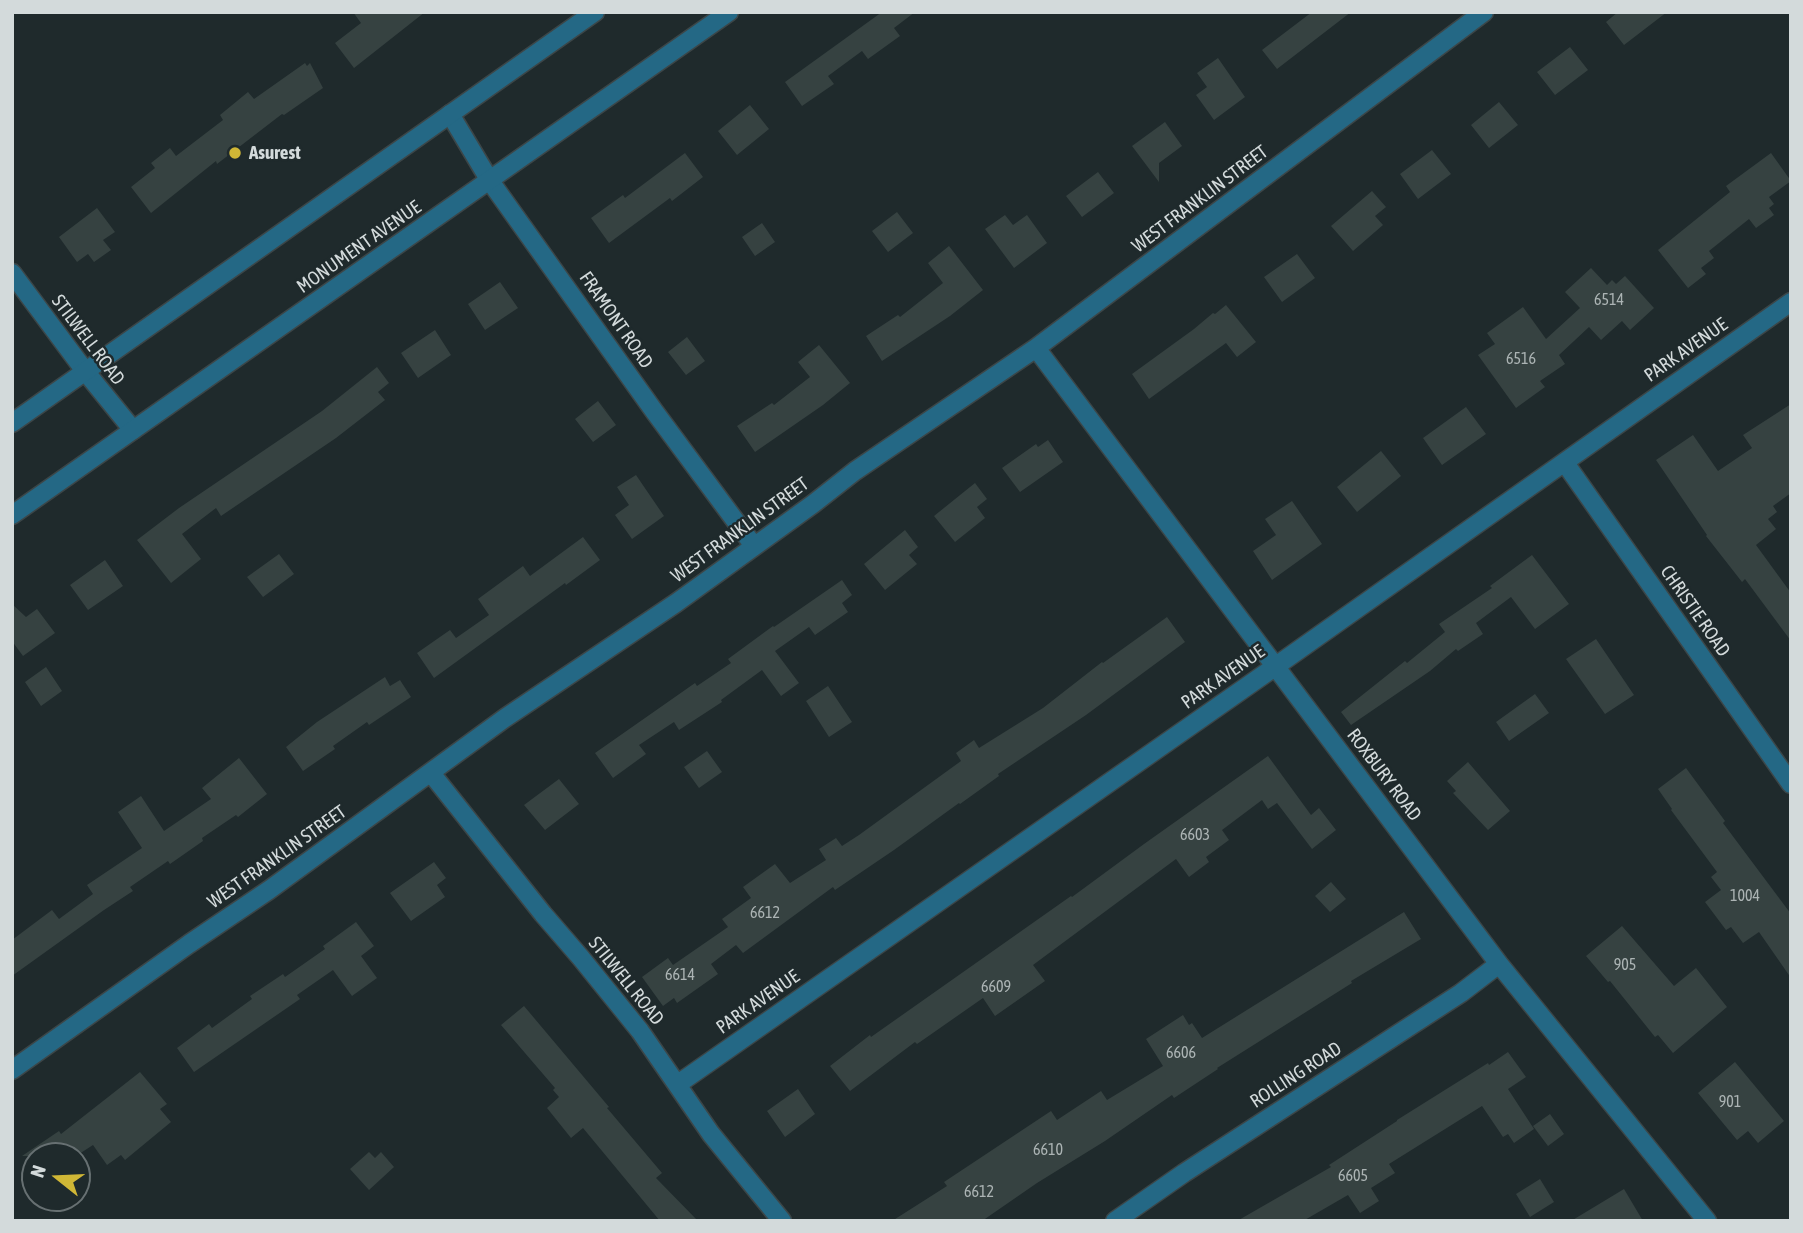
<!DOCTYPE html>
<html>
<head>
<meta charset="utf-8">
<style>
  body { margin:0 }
  #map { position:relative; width:1803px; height:1233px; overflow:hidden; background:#1f2a2c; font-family:"Asap Condensed",sans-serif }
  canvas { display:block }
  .frame { position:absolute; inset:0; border:14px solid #d3dadb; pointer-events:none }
  .north { position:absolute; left:21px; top:1142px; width:70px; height:70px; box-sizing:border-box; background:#1f2a2c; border:2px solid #677072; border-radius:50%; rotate:288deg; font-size:19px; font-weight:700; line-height:28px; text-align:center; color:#d3dadb }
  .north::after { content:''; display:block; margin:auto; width:24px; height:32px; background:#d0b736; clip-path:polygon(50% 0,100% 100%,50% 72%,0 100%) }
</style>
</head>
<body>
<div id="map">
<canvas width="1803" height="1233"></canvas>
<div class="frame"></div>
<div class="north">N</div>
</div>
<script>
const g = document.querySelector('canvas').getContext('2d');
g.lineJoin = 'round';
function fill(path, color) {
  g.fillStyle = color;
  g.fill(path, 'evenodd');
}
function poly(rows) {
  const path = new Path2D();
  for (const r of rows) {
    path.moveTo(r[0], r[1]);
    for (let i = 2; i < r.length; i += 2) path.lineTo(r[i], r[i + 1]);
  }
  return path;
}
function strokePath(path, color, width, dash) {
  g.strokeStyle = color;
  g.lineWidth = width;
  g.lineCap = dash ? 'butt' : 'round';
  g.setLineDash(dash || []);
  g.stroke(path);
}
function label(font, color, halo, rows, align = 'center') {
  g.font = font + ' "Asap Condensed",sans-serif';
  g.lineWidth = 5;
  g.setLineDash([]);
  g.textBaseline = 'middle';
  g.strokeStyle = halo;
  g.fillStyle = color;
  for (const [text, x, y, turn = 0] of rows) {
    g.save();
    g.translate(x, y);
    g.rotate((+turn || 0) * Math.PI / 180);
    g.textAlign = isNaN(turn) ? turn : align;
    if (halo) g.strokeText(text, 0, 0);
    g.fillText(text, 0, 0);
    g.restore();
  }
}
const building = poly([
  [353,12,425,12,354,68,335,43,361,23],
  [882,12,915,12,894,28,900,36,868,59,862,51,828,76,834,84,802,106,785,82],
  [1312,12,1351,12,1277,69,1262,50],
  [1618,12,1667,12,1624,45,1606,22],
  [1570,47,1588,70,1555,95,1537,72],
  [1218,58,1245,97,1214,120,1196,95,1207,87,1197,73],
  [305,63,307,66,310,63,323,88,284,115,282,114,217,164,216,161,151,213,131,187,155,168,151,163,170,148,176,156,223,120,220,115,248,92,254,99],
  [1499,102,1518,125,1489,148,1471,125],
  [750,105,769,129,737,155,718,131],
  [1165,122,1182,146,1159,163,1159,182,1132,146],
  [1432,150,1451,174,1418,199,1400,174],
  [685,153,703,177,672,201,670,198,609,243,591,218,623,195,625,198],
  [1771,153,1791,181,1769,197,1774,204,1769,208,1774,215,1756,228,1749,219,1709,251,1714,258,1701,268,1706,274,1688,288,1658,250,1730,192,1726,186],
  [1098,172,1114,193,1082,217,1066,196],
  [1372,191,1386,207,1375,216,1383,225,1353,251,1331,226],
  [97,208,115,232,103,240,111,250,94,262,88,254,77,262,59,237],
  [897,212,913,233,888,252,872,231],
  [1005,215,1013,225,1027,215,1047,243,1014,268,985,229],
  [762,223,775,242,755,256,742,237],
  [949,246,983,290,950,316,882,361,866,336,898,315,900,317,943,283,928,263],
  [1297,254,1315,278,1282,302,1264,277],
  [1591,268,1607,285,1612,280,1616,284,1625,276,1654,308,1630,330,1622,321,1601,340,1589,327,1559,355,1565,364,1540,381,1545,387,1516,408,1478,355,1495,344,1487,333,1523,307,1546,339,1580,308,1565,292],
  [500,282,518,308,485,330,468,304],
  [1226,305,1256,342,1237,357,1226,343,1149,399,1132,374,1194,329,1213,313,1215,314],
  [435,330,451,355,418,378,401,353],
  [687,337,705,361,686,375,668,352],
  [819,345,850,383,823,405,755,452,737,426,772,403,774,405,810,377,798,362],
  [377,367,389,383,378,392,385,400,336,438,221,516,216,508,182,534,201,559,171,583,137,540,179,508,322,411],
  [598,401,616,425,593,442,575,419],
  [1791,404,1791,493,1773,506,1777,512,1768,519,1776,529,1756,545,1791,593,1791,641,1745,579,1742,582,1706,536,1707,535,1656,460,1693,435,1718,471,1752,448,1743,435],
  [1466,407,1486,434,1442,465,1423,438],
  [1048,440,1063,462,1020,492,1002,468,1036,444,1038,447],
  [1381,451,1401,476,1357,512,1337,487],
  [636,475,664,516,632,539,615,515,629,505,617,487],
  [975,483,987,499,977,507,985,518,955,542,934,516],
  [1292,501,1322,544,1272,580,1253,551,1276,535,1265,519],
  [905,530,918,547,909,555,917,564,885,590,864,564],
  [583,537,600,560,566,585,565,583,434,678,417,653,450,630,456,638,489,615,478,599,523,566,530,576],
  [279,554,294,574,263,597,247,577],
  [1532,555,1569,604,1535,629,1511,597,1476,623,1483,634,1458,651,1456,649,1430,671,1351,725,1341,712,1405,661,1407,663,1445,632,1439,624,1492,588,1490,586],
  [105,560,123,586,88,610,70,585],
  [842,580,852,595,842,603,848,612,815,635,809,627,775,651,799,683,781,696,762,670,721,700,722,702,679,730,674,722,639,745,646,754,613,778,595,753,695,683,697,686,731,663,728,659,773,626,774,627],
  [12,604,26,617,37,609,55,633,23,656,12,641],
  [1167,617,1185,642,1086,715,998,774,999,776,960,804,959,803,894,850,835,890,833,887,743,953,736,945,711,964,718,974,677,1003,674,998,663,1006,642,977,668,958,673,965,728,927,722,919,751,898,743,887,775,864,790,883,826,860,819,849,836,838,842,846,859,835,961,761,956,753,974,740,979,748,1043,708,1102,662,1103,663],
  [1596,639,1634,695,1605,714,1566,659],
  [46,667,62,691,41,706,25,682],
  [385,677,390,686,400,680,411,697,369,725,367,722,333,746,335,749,303,771,286,747,317,722],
  [828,686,852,722,829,737,806,701],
  [1535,694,1549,713,1509,741,1496,722],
  [707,751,722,772,699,788,684,767],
  [1268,756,1311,815,1319,808,1336,830,1312,849,1277,803,1268,809,1262,800,1222,830,1229,840,1206,857,1209,862,1189,877,1176,859,1033,965,1045,981,995,1016,983,998,920,1042,917,1044,915,1042,850,1091,830,1066,870,1035,871,1037,1071,896,1072,897,1144,844],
  [239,758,267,794,238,817,236,815,202,838,203,841,170,864,168,861,130,887,133,891,104,910,12,976,12,940,52,910,59,919,93,894,87,885,142,848,118,812,141,796,164,831,211,799,202,788],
  [1468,762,1510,811,1488,830,1453,793,1456,791,1447,781],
  [1686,768,1725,821,1723,823,1791,914,1791,978,1759,932,1743,943,1731,927,1726,930,1705,902,1721,890,1711,877,1717,872,1671,810,1672,809,1658,789],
  [559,779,579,804,545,830,524,805],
  [434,862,446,878,437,885,445,897,411,921,390,893],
  [1331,882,1346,899,1330,912,1315,896],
  [1404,912,1421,939,1351,981,1352,983,1217,1068,1218,1069,1174,1098,1172,1095,1105,1141,1037,1183,982,1221,892,1221,947,1186,944,1182,1051,1111,1057,1120,1101,1091,1107,1100,1163,1066,1146,1039,1183,1015,1189,1025,1192,1023,1202,1038],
  [356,922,374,946,361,956,377,978,352,996,333,970,297,995,300,999,194,1072,177,1048,209,1024,212,1028,252,999,250,996,283,974,285,977,325,949,323,946],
  [1622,926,1674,986,1696,968,1727,1007,1673,1053,1658,1035,1655,1037,1610,981,1608,982,1586,956],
  [524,1006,609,1107,607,1108,662,1173,656,1178,698,1221,660,1221,583,1128,571,1138,547,1108,559,1097,553,1090,555,1088,501,1025],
  [1508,1052,1526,1077,1508,1089,1534,1129,1514,1143,1508,1134,1503,1137,1482,1106,1389,1164,1395,1173,1371,1188,1379,1201,1360,1213,1348,1195,1303,1221,1237,1221,1331,1167,1329,1165,1397,1121,1397,1120,1488,1063,1489,1065],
  [1735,1062,1784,1121,1758,1143,1748,1131,1737,1140,1698,1093],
  [140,1072,167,1104,160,1109,171,1122,125,1160,121,1155,107,1165,93,1145,76,1156,22,1156,59,1131,61,1134],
  [798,1089,815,1114,785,1137,767,1111],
  [1550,1114,1564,1134,1548,1146,1533,1126],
  [369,1152,375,1158,381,1152,394,1167,369,1190,350,1169],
  [1540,1179,1554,1202,1530,1217,1516,1194],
  [1624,1189,1643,1221,1571,1221]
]);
const minor = poly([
  [450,114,490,181,654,411,754,546],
  [12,273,85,371,133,430],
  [1036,348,1499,964,1707,1221],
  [1565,463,1791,784],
  [431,773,543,914,581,958,640,1031,711,1134,782,1221],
  [12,1070,189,944,269,890,505,718,676,603,813,504,855,471,1036,348,1484,12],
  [678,1084,1276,666,1791,302],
  [1115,1221,1184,1173,1461,993,1499,964]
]);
const tertiary = poly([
  [12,423,595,12],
  [12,515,729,12]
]);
const markers = [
  [235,153,7,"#d0b736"]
];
const numberNames = [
  ["6514",1609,300],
  ["6516",1521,359],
  ["6603",1195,835],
  ["1004",1745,896],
  ["6612",765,913],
  ["905",1625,965],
  ["6614",680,975],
  ["6609",996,987],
  ["6606",1181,1053],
  ["901",1730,1102],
  ["6610",1048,1150],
  ["6605",1353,1176],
  ["6612",979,1192]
];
const poiNames = [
  ["Asurest",249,153]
];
const streetNames = [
  ["WEST FRANKLIN STREET",1200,199,-37],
  ["MONUMENT AVENUE",359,247,-35],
  ["FRAMONT ROAD",616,320,55],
  ["STILWELL ROAD",88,340,53],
  ["PARK AVENUE",1686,350,-35],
  ["WEST FRANKLIN STREET",740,530,-36],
  ["CHRISTIE ROAD",1695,611,55],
  ["PARK AVENUE",1223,677,-35],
  ["ROXBURY ROAD",1384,775,53],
  ["WEST FRANKLIN STREET",277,857,-35],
  ["STILWELL ROAD",626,981,51],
  ["PARK AVENUE",758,1002,-35],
  ["ROLLING ROAD",1296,1075,-33]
];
fill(building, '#364241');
strokePath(minor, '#3c4648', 21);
strokePath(tertiary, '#3c4648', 21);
strokePath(minor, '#246885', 18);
strokePath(tertiary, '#246885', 18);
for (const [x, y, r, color] of markers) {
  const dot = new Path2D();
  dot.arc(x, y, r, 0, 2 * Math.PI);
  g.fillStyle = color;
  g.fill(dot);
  strokePath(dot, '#1f2a2c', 2.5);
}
label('16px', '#acb4b4', null, numberNames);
label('bold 19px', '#d3dadb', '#1f2a2c', poiNames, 'left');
label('19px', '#d3dadb', '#1f2a2c', streetNames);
</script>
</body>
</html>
